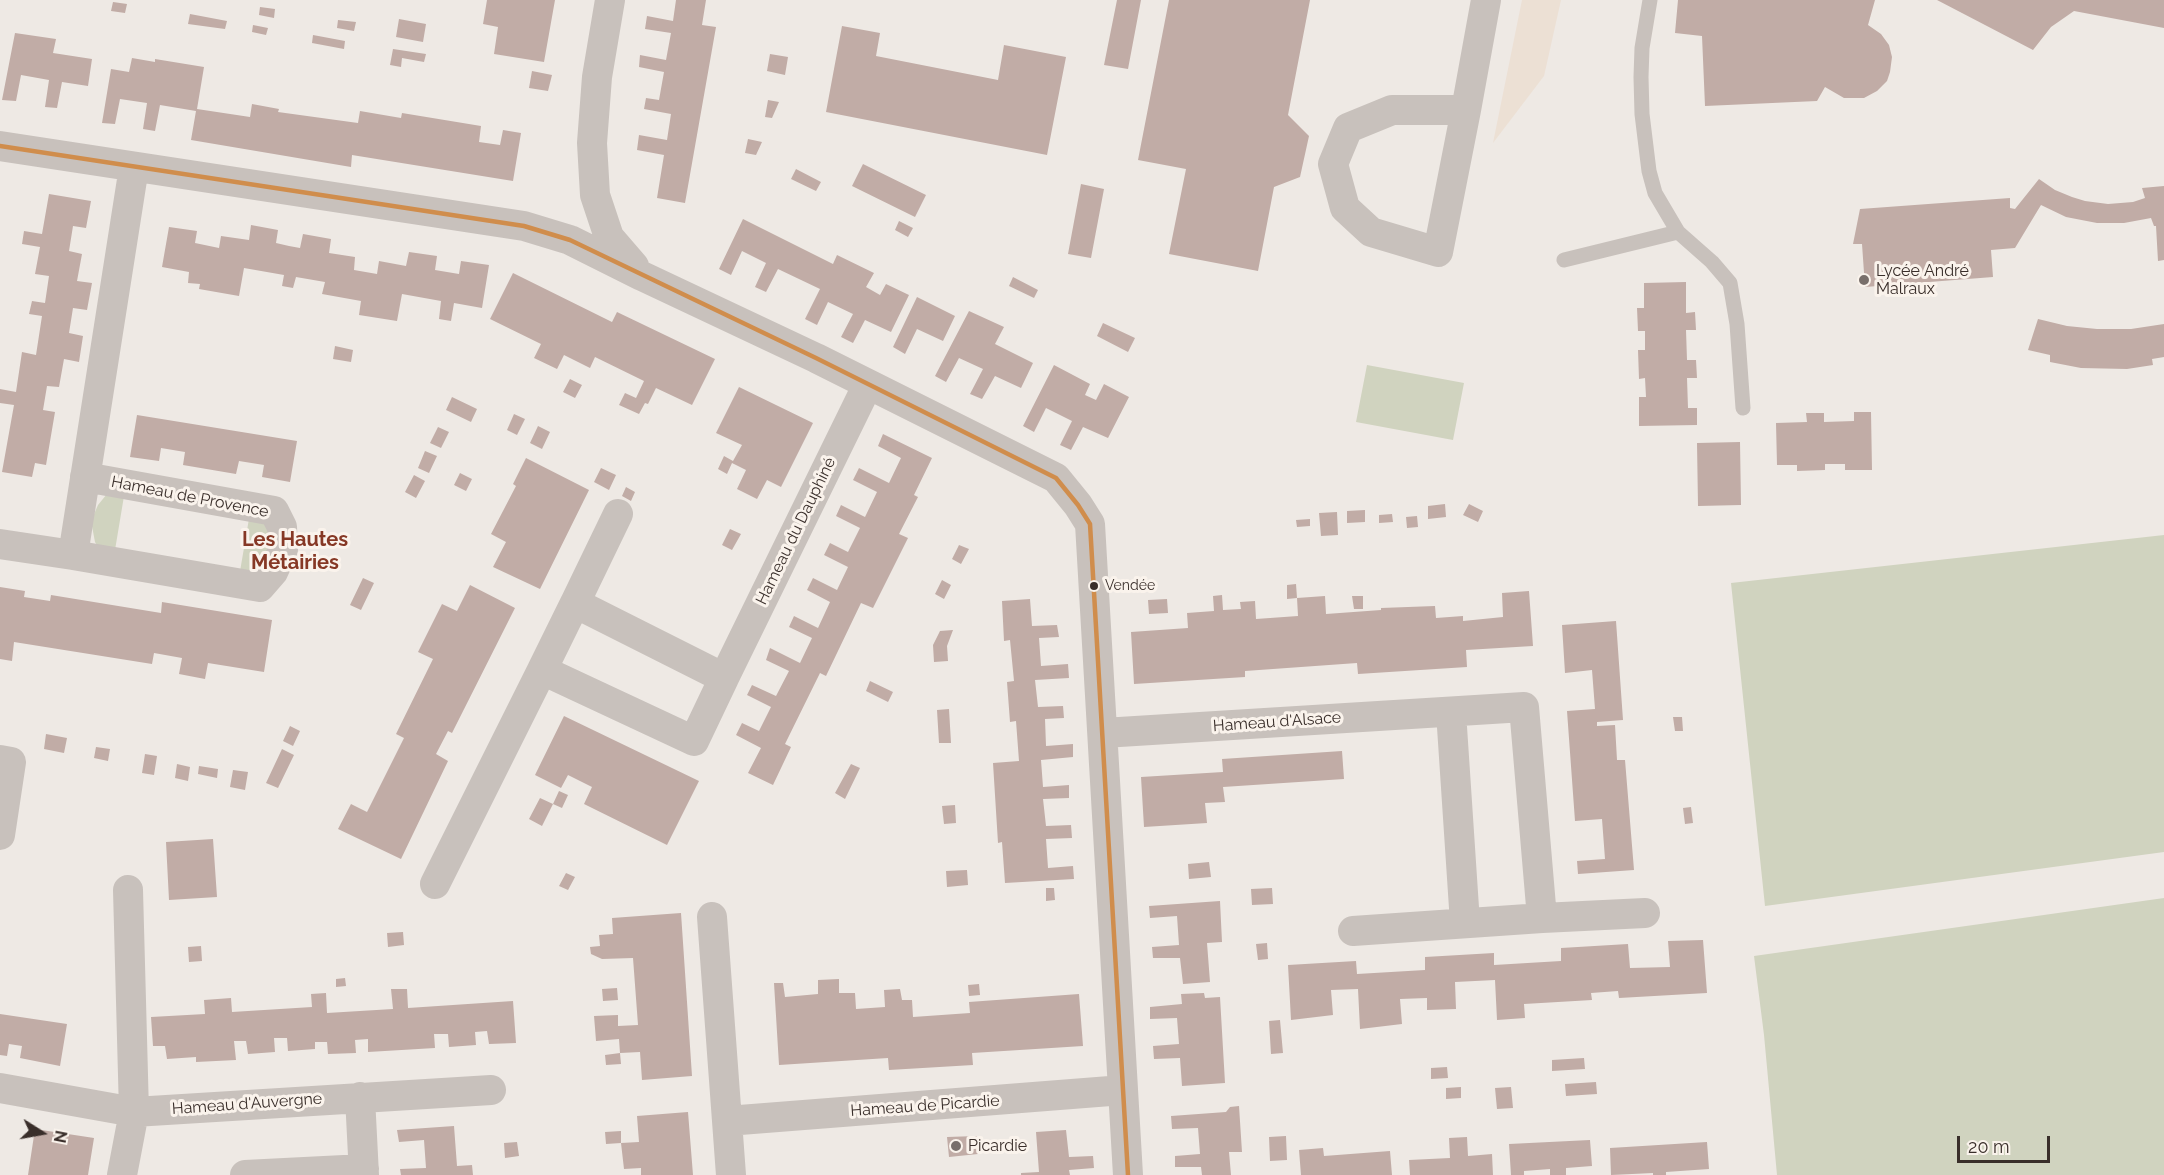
<!DOCTYPE html>
<html>
<head>
<meta charset="utf-8">
<style>
  body { margin:0 }
  #map { position:relative; width:2164px; height:1175px; overflow:hidden; background:#eee9e4; font-family:Raleway,sans-serif }
  canvas { display:block }
  .north { position:absolute; left:12px; top:1103px; width:60px; height:60px; -webkit-text-stroke:4px #faf3ec; paint-order:stroke; rotate:101deg; font-size:16px; font-weight:700; line-height:24px; text-align:center; color:#392e2a }
  .north::after { content:''; display:block; margin:auto; width:21px; height:27px; background:#392e2a; clip-path:polygon(50% 0,100% 100%,50% 72%,0 100%) }
  .scale { position:absolute; left:1957px; top:1136px; width:93px; height:27px; box-sizing:border-box; border:3px solid #392e2a; border-top:0; padding-left:8px; font-size:18px; line-height:21px; white-space:nowrap; color:#392e2a; -webkit-text-stroke:4px #faf3ec; paint-order:stroke }
</style>
</head>
<body>
<div id="map">
<canvas width="2164" height="1175"></canvas>
<div class="north">N</div>
<div class="scale">20 m</div>
</div>
<script>
const g = document.querySelector('canvas').getContext('2d');
g.lineJoin = 'round';
function fill(path, color) {
  g.fillStyle = color;
  g.fill(path, 'evenodd');
}
function poly(rows) {
  const path = new Path2D();
  for (const r of rows) {
    path.moveTo(r[0], r[1]);
    for (let i = 2; i < r.length; i += 2) path.lineTo(r[i], r[i + 1]);
  }
  return path;
}
function strokePath(path, color, width, dash) {
  g.strokeStyle = color;
  g.lineWidth = width;
  g.lineCap = dash ? 'butt' : 'round';
  g.setLineDash(dash || []);
  g.stroke(path);
}
function label(font, color, halo, rows, align = 'center') {
  g.font = font + ' Raleway,sans-serif';
  g.lineWidth = 6;
  g.setLineDash([]);
  g.textBaseline = 'middle';
  g.strokeStyle = halo;
  g.fillStyle = color;
  for (const [text, x, y, turn = 0] of rows) {
    g.save();
    g.translate(x, y);
    g.rotate((+turn || 0) * Math.PI / 180);
    g.textAlign = isNaN(turn) ? turn : align;
    if (halo) g.strokeText(text, 0, 0);
    g.fillText(text, 0, 0);
    g.restore();
  }
}
const green = poly([
  [1367,365,1464,383,1453,440,1356,422],
  [126,484,113,562,103,555,95,542,91,521,98,505,111,489],
  [251,507,268,523,272,550,260,571,238,583],
  [2164,535,2164,852,1765,906,1731,583],
  [2164,898,2164,1175,1777,1175,1764,1035,1754,956]
]);
const plaza = poly([
  [1522,0,1561,0,1544,76,1493,143]
]);
const building = poly([
  [487,0,555,0,544,62,494,54,498,27,483,24],
  [676,0,706,0,702,25,716,27,685,203,657,198,664,155,637,150,639,135,667,140,671,114,644,109,646,98,659,100,664,72,639,67,640,55,666,60,671,33,645,29,647,16,673,21],
  [1117,0,1141,0,1128,69,1104,65],
  [1169,0,1310,0,1288,115,1309,136,1300,177,1274,187,1258,271,1169,254,1186,169,1138,160],
  [1678,0,1875,0,1868,25,1881,34,1889,45,1892,57,1890,72,1887,81,1877,91,1864,98,1844,98,1825,87,1817,101,1705,106,1702,36,1675,33],
  [1937,0,2164,0,2164,28,2074,11,2051,27,2033,50],
  [113,2,127,4,125,13,111,11],
  [260,7,275,9,274,18,259,15],
  [190,14,227,21,225,29,188,24],
  [399,19,426,24,423,42,396,37],
  [338,20,356,22,354,31,337,28],
  [253,25,268,28,266,35,252,32],
  [842,26,880,33,876,56,998,80,1004,45,1066,57,1047,155,826,112],
  [15,33,56,39,53,53,92,59,88,86,62,82,57,108,45,107,49,80,21,75,16,101,2,100],
  [313,35,345,41,344,49,312,43],
  [393,49,426,54,424,62,402,58,401,67,390,65],
  [770,54,788,57,785,75,767,71],
  [132,58,155,62,155,59,204,67,197,109,250,117,252,104,279,109,278,112,358,123,360,111,401,118,402,113,481,126,479,142,500,145,503,130,521,133,513,181,352,155,351,167,191,140,196,111,160,105,155,131,143,129,147,103,120,99,115,124,102,123,111,69,129,72],
  [532,71,552,75,548,91,529,88],
  [768,100,779,102,772,118,765,117],
  [748,139,762,142,756,155,745,153],
  [863,164,926,195,915,217,852,186],
  [796,169,821,182,816,191,791,179],
  [2039,179,2055,190,2072,197,2085,201,2108,204,2133,202,2145,198,2142,188,2164,186,2164,260,2158,261,2156,226,2154,226,2151,218,2124,223,2097,223,2066,217,2041,205,2015,248,1991,250,1993,277,1865,287,1862,244,1853,244,1860,209,2010,198,2010,208,2015,209],
  [1081,184,1104,189,1091,258,1068,254],
  [49,194,91,201,86,228,73,226,69,251,82,254,77,281,92,283,87,310,73,308,69,333,83,336,79,362,64,359,59,387,47,386,43,410,55,412,46,465,35,463,32,477,2,472,14,405,0,403,0,389,16,392,22,352,36,355,42,316,29,314,32,301,45,303,49,276,35,274,40,247,22,244,24,231,42,234],
  [743,219,833,264,837,255,874,273,866,287,880,295,886,284,909,295,891,332,865,320,853,343,841,337,853,314,828,302,817,325,805,319,820,289,778,269,766,292,755,287,766,263,742,251,731,275,719,269],
  [899,221,913,228,908,237,895,230],
  [251,225,278,230,276,243,289,246,300,248,303,234,331,239,329,253,355,257,354,270,377,274,379,261,406,266,409,252,437,256,435,270,459,274,461,261,489,265,482,308,454,303,451,321,439,319,441,301,402,294,397,321,359,315,361,301,322,294,325,282,296,277,293,288,282,286,284,275,244,268,239,296,199,289,200,284,188,283,189,272,162,267,169,227,197,231,195,243,219,248,221,236,249,240],
  [513,273,612,322,617,312,715,359,692,405,656,388,648,404,645,403,639,414,619,405,625,393,636,398,644,381,595,357,590,368,564,355,557,369,534,358,541,344,490,319],
  [1013,277,1038,290,1034,298,1009,286],
  [1686,282,1686,313,1695,312,1696,330,1686,330,1687,360,1696,360,1697,378,1687,378,1688,408,1697,408,1697,425,1639,426,1639,397,1646,397,1645,378,1639,379,1638,350,1645,350,1645,331,1638,331,1637,308,1644,308,1644,283],
  [917,297,955,316,943,341,917,329,905,354,893,347],
  [969,311,1004,327,995,344,1033,363,1021,388,995,376,982,399,970,394,983,369,959,358,946,382,935,376],
  [2038,319,2067,326,2097,329,2131,329,2164,324,2164,357,2152,359,2153,365,2127,369,2081,368,2050,362,2050,355,2028,350],
  [1103,323,1135,338,1128,352,1097,336],
  [335,346,353,350,351,362,333,359],
  [1054,365,1090,384,1085,395,1096,400,1104,384,1129,397,1108,438,1083,427,1071,450,1060,445,1072,421,1046,408,1034,432,1023,426],
  [570,379,582,385,575,398,563,392],
  [739,387,813,423,781,487,767,480,757,499,737,489,746,470,732,463,727,474,718,469,724,456,733,461,742,445,716,433],
  [452,397,477,409,471,422,446,410],
  [1854,412,1871,412,1872,470,1845,470,1845,464,1825,464,1825,470,1797,471,1797,465,1777,465,1776,423,1807,422,1806,413,1824,413,1824,422,1854,421],
  [514,414,525,419,517,435,507,430],
  [137,415,297,441,290,482,262,477,264,465,239,461,236,474,183,465,185,452,161,448,159,461,130,457],
  [538,426,550,432,542,449,530,443],
  [438,427,449,432,441,448,430,443],
  [883,434,932,458,914,495,918,497,899,534,908,538,873,608,861,603,826,676,820,673,785,744,791,747,773,785,748,773,761,748,736,735,742,723,759,731,771,707,747,695,752,685,776,696,789,671,766,660,770,648,800,663,812,638,789,627,794,616,818,628,830,602,807,590,813,578,837,590,848,567,824,555,830,543,848,552,860,528,836,516,841,505,865,517,877,492,853,480,859,468,889,483,901,458,878,446],
  [1740,442,1741,505,1698,506,1697,443],
  [425,451,437,456,429,473,418,468],
  [526,458,589,490,540,589,493,567,506,542,491,534,516,486,513,484],
  [601,468,616,475,609,490,594,482],
  [460,473,472,479,466,491,454,485],
  [414,475,425,481,416,498,405,492],
  [626,487,635,492,631,501,622,496],
  [1445,504,1446,517,1428,519,1428,506],
  [1469,504,1483,511,1478,522,1463,515],
  [1365,510,1365,522,1347,523,1347,511],
  [1337,512,1338,535,1321,536,1319,513],
  [1392,514,1393,522,1379,523,1379,515],
  [1417,516,1418,527,1407,528,1406,517],
  [1310,519,1310,526,1297,527,1296,520],
  [730,529,741,534,732,550,722,545],
  [959,545,969,549,961,564,952,559],
  [363,578,374,583,361,610,350,605],
  [942,580,951,585,944,599,935,594],
  [1296,584,1297,598,1325,596,1326,614,1381,610,1381,608,1435,606,1436,618,1463,616,1463,621,1503,617,1502,593,1529,591,1533,646,1466,650,1467,667,1358,674,1357,663,1245,671,1245,677,1134,684,1131,632,1188,628,1187,613,1214,611,1213,596,1222,595,1223,610,1241,609,1240,602,1255,601,1256,619,1298,616,1297,598,1287,599,1287,585],
  [470,585,515,608,452,733,448,731,436,754,448,761,401,859,338,829,351,804,367,812,404,738,396,734,433,659,418,652,442,604,457,611],
  [0,587,25,591,24,597,50,601,51,595,161,613,162,602,272,620,264,672,208,663,205,679,179,674,182,658,154,653,152,664,14,642,12,661,0,659],
  [1352,596,1363,596,1363,609,1354,609],
  [1030,599,1032,626,1057,625,1059,637,1039,638,1041,666,1068,664,1069,678,1035,680,1038,707,1063,706,1064,718,1045,719,1046,746,1073,744,1073,757,1041,760,1043,787,1069,785,1069,798,1043,799,1046,826,1071,825,1072,838,1046,839,1048,868,1073,866,1074,879,1005,883,1002,842,998,843,993,763,1019,761,1016,721,1010,722,1007,682,1014,681,1010,640,1004,641,1002,601],
  [1167,599,1168,613,1149,614,1148,600],
  [1616,621,1623,720,1597,722,1597,726,1615,725,1617,760,1625,760,1634,870,1578,874,1577,861,1605,859,1602,819,1575,821,1567,711,1595,709,1592,670,1565,673,1562,625],
  [953,630,947,646,948,661,934,662,933,645,940,631],
  [870,681,893,692,888,702,866,691],
  [949,709,951,743,939,743,937,710],
  [564,716,699,781,667,845,584,804,592,787,568,775,561,788,535,775],
  [1673,717,1682,717,1683,731,1675,731],
  [290,726,300,731,293,746,283,741],
  [46,734,67,738,64,753,44,749],
  [96,747,110,749,108,761,94,758],
  [282,749,294,755,278,788,266,783],
  [1342,751,1344,779,1223,787,1225,802,1205,803,1207,823,1144,827,1141,777,1223,772,1222,759],
  [145,754,157,756,154,775,142,773],
  [177,764,190,767,188,781,175,778],
  [851,764,860,768,845,799,835,793],
  [199,766,218,769,217,778,198,774],
  [233,770,248,772,245,790,230,787],
  [559,791,568,795,562,808,553,804],
  [540,798,553,804,542,826,529,819],
  [955,805,956,823,944,824,942,806],
  [1691,807,1693,823,1685,824,1683,808],
  [213,839,217,897,169,900,166,842],
  [1209,862,1211,877,1189,879,1188,864],
  [967,870,968,885,947,887,946,871],
  [566,873,575,877,568,890,559,886],
  [1046,888,1054,888,1055,900,1046,901],
  [1272,888,1273,904,1252,905,1251,889],
  [1220,901,1222,942,1207,943,1210,982,1183,984,1180,958,1153,958,1152,947,1179,945,1177,916,1150,918,1149,906],
  [681,913,692,1076,642,1080,640,1052,620,1053,619,1039,596,1041,595,1028,594,1016,618,1015,618,1026,638,1025,633,958,602,959,591,954,590,947,600,946,599,935,613,934,612,918],
  [403,932,404,945,388,947,387,933],
  [1703,940,1707,993,1619,998,1618,991,1591,993,1592,1000,1524,1004,1525,1018,1497,1020,1495,980,1455,982,1456,1009,1427,1010,1427,998,1400,999,1402,1024,1360,1029,1358,989,1331,990,1333,1015,1291,1020,1288,965,1356,961,1357,974,1425,970,1425,957,1494,953,1494,965,1561,961,1561,948,1628,944,1630,968,1670,967,1668,941],
  [1267,943,1268,959,1258,960,1256,944],
  [201,946,202,961,189,962,188,947],
  [345,978,346,986,336,987,336,979],
  [839,979,839,993,855,993,856,1009,885,1007,884,990,900,989,902,1000,912,1000,913,1017,970,1013,969,1002,1079,994,1083,1046,972,1053,973,1065,889,1070,888,1058,779,1065,774,983,783,983,785,997,818,994,818,980],
  [979,984,980,995,969,996,968,985],
  [617,988,618,1000,603,1001,602,989],
  [391,989,407,989,408,1008,513,1001,516,1043,489,1044,487,1031,475,1032,476,1045,449,1047,448,1034,434,1034,435,1048,368,1052,368,1039,355,1040,356,1053,328,1054,327,1042,315,1042,315,1049,288,1051,287,1038,274,1038,275,1052,248,1054,246,1041,234,1041,236,1060,196,1062,196,1057,167,1059,165,1046,153,1046,151,1017,205,1014,204,1000,231,998,232,1012,312,1007,311,994,326,993,327,1013,393,1009],
  [1204,993,1205,998,1220,997,1225,1083,1182,1086,1180,1058,1154,1059,1153,1046,1179,1044,1177,1018,1150,1019,1150,1007,1182,1004,1181,994],
  [0,1014,67,1024,60,1066,20,1058,22,1046,9,1044,7,1056,0,1055],
  [1280,1020,1283,1053,1271,1054,1269,1021],
  [620,1053,621,1064,606,1065,605,1055],
  [1584,1058,1585,1069,1552,1071,1552,1060],
  [1447,1067,1448,1078,1431,1079,1431,1068],
  [1596,1082,1597,1094,1566,1096,1565,1084],
  [1461,1087,1461,1098,1446,1099,1446,1088],
  [1511,1087,1513,1108,1497,1109,1495,1088],
  [1239,1106,1242,1152,1229,1152,1231,1175,1202,1175,1201,1167,1175,1167,1175,1156,1200,1154,1198,1128,1172,1129,1171,1116,1226,1112,1230,1107],
  [688,1112,693,1175,641,1175,641,1168,624,1169,621,1143,639,1142,637,1116],
  [454,1126,457,1166,472,1165,473,1175,401,1175,400,1169,426,1168,424,1140,399,1142,397,1130],
  [35,1129,94,1138,88,1175,28,1175],
  [1066,1130,1069,1157,1093,1156,1094,1168,1069,1170,1070,1175,1021,1175,1021,1173,1039,1172,1036,1132],
  [621,1131,621,1143,606,1144,605,1132],
  [977,1136,978,1154,949,1157,947,1137],
  [1286,1136,1287,1160,1270,1161,1269,1137],
  [1467,1137,1468,1156,1492,1154,1493,1175,1410,1175,1409,1160,1450,1158,1449,1138],
  [1590,1140,1592,1166,1566,1168,1566,1175,1550,1175,1550,1169,1524,1171,1524,1175,1511,1175,1509,1144],
  [517,1142,519,1156,505,1158,504,1143],
  [1707,1142,1709,1169,1666,1172,1666,1175,1653,1175,1653,1173,1611,1175,1610,1148],
  [1323,1148,1324,1156,1390,1151,1392,1175,1301,1175,1299,1150]
]);
const lane = poly([
  [1650,0,1642,48,1641,77,1642,114,1649,171,1655,193,1678,232,1712,262,1730,283,1737,324,1743,408],
  [1564,260,1678,232]
]);
const street = poly([
  [610,0,597,77,592,143,595,195,609,237,634,266],
  [1466,110,1392,110,1348,128,1333,164,1345,208,1371,232,1438,252,1466,110,1486,0],
  [0,146,524,226,570,240,642,276,816,358,1056,478,1078,505,1090,524,1128,1175],
  [0,544,73,555,134,167],
  [73,555,260,587,273,572,283,550,282,527,274,511,85,477],
  [575,603,618,514],
  [724,678,694,741,542,670,575,603,724,678,868,384],
  [1451,712,1465,923],
  [1103,733,1524,707,1542,918],
  [0,760,11,762,0,835],
  [435,884,542,670],
  [712,917,731,1175],
  [1353,931,1542,918,1645,913],
  [0,1088,134,1112,491,1090],
  [360,1097,364,1175],
  [727,1121,1123,1090],
  [122,1175,134,1112,128,890],
  [245,1175,364,1169]
]);
const bus1 = poly([
  [0,146,524,226,570,240,816,358,1056,478,1078,505,1090,524,1128,1175]
]);
const markers = [
  [1864,280,6,"#786f6b"],
  [1094,586,5,"#392e2a"],
  [956,1146,6,"#786f6b"]
];
const busNames = [
  ["Vendée",1105,586]
];
const poiNames = [
  ["Lycée André",1876,271],
  ["Malraux",1876,289],
  ["Picardie",968,1146]
];
const streetNames = [
  ["Hameau de Provence",190,497,11],
  ["Hameau du Dauphiné",796,531,-64],
  ["Hameau d'Alsace",1277,722,-4],
  ["Hameau d'Auvergne",247,1104,-4],
  ["Hameau de Picardie",925,1106,-4]
];
const quarterNames = [
  ["Les Hautes",295,540],
  ["Métairies",295,563]
];
fill(green, '#d0d3bf');
fill(plaza, '#ece0d4');
fill(building, '#c1aca6');
strokePath(lane, '#c8c1bc', 15);
strokePath(street, '#c8c1bc', 30);
strokePath(bus1, '#d08d4c', 4.5);
for (const [x, y, r, color] of markers) {
  const dot = new Path2D();
  dot.arc(x, y, r, 0, 2 * Math.PI);
  g.fillStyle = color;
  g.fill(dot);
  strokePath(dot, '#faf3ec', 2);
}
label('14px', '#392e2a', '#faf3ec', busNames, 'left');
label('16px', '#392e2a', '#faf3ec', poiNames, 'left');
label('16px', '#392e2a', '#faf3ec', streetNames);
label('bold 20px', '#863825', '#faf3ec', quarterNames);
</script>
</body>
</html>
